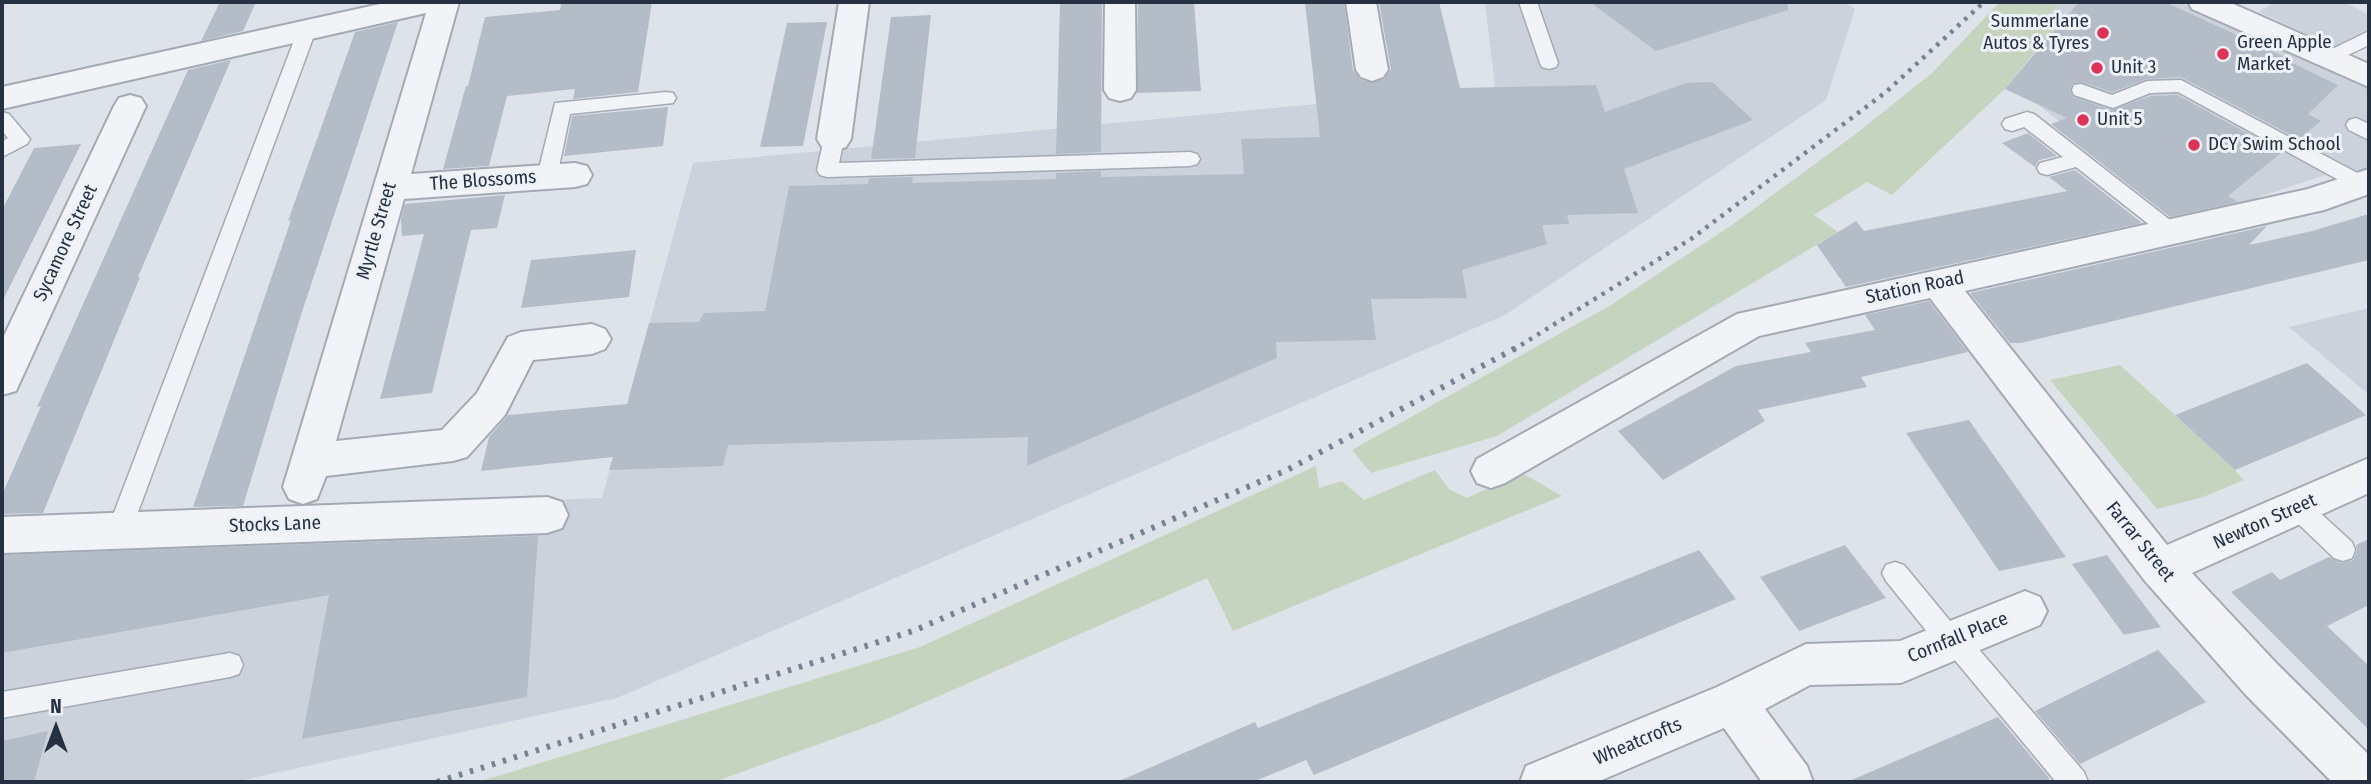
<!DOCTYPE html>
<html>
<head>
<meta charset="utf-8">
<style>
  body { margin:0 }
  #map { position:relative; width:2371px; height:784px; overflow:hidden; background:#dee3e9; font-family:"Fira Sans Condensed",sans-serif }
  canvas { display:block }
  .frame { position:absolute; inset:0; border:4px solid #253142; pointer-events:none }
  .north { position:absolute; left:21px; top:693px; width:70px; height:70px; -webkit-text-stroke:5px #edf2f6; paint-order:stroke; rotate:0deg; font-size:19px; font-weight:700; line-height:28px; text-align:center; color:#253142 }
  .north::after { content:''; display:block; margin:auto; width:24px; height:32px; background:#253142; clip-path:polygon(50% 0,100% 100%,50% 72%,0 100%) }
</style>
</head>
<body>
<div id="map">
<canvas width="2371" height="784"></canvas>
<div class="frame"></div>
<div class="north">N</div>
</div>
<script>
const g = document.querySelector('canvas').getContext('2d');
g.lineJoin = 'round';
function fill(path, color) {
  g.fillStyle = color;
  g.fill(path, 'evenodd');
}
function poly(rows) {
  const path = new Path2D();
  for (const r of rows) {
    path.moveTo(r[0], r[1]);
    for (let i = 2; i < r.length; i += 2) path.lineTo(r[i], r[i + 1]);
  }
  return path;
}
function strokePath(path, color, width, dash) {
  g.strokeStyle = color;
  g.lineWidth = width;
  g.lineCap = dash ? 'butt' : 'round';
  g.setLineDash(dash || []);
  g.stroke(path);
}
function label(font, color, halo, rows, align = 'center') {
  g.font = font + ' "Fira Sans Condensed",sans-serif';
  g.lineWidth = 6;
  g.setLineDash([]);
  g.textBaseline = 'middle';
  g.strokeStyle = halo;
  g.fillStyle = color;
  for (const [text, x, y, turn = 0] of rows) {
    g.save();
    g.translate(x, y);
    g.rotate((+turn || 0) * Math.PI / 180);
    g.textAlign = isNaN(turn) ? turn : align;
    if (halo) g.strokeText(text, 0, 0);
    g.fillText(text, 0, 0);
    g.restore();
  }
}
const built = poly([
  [1485,2,1844,2,1855,9,1826,100,1505,315,617,698,234,782,2,782,2,519,602,498,693,163,1495,87],
  [2060,2,2179,2,2369,86,2369,181,2350,167,2237,204,2228,196,2080,137,2036,103,2005,89,2054,29,2049,15],
  [2275,2,2345,2,2369,15,2369,29,2335,47,2259,12],
  [2369,308,2369,395,2289,327]
]);
const green = poly([
  [2000,2,2060,2,2049,15,2059,20,2054,29,2069,37,2045,58,2035,52,2005,89,1892,195,1867,182,1814,215,1838,232,1497,436,1371,473,1352,450,1611,305,1732,225,1857,133,1932,73],
  [2120,365,2235,470,2244,480,2203,497,2157,509,2050,380],
  [1316,466,1319,488,1342,481,1364,500,1435,470,1449,489,1467,498,1522,473,1562,496,1233,631,1207,578,880,722,714,782,478,782,920,647]
]);
const building = poly([
  [220,2,256,2,243,31,201,41],
  [588,2,652,2,638,92,573,99,575,89,507,96,489,166,443,169,466,86,468,86,485,17,560,10,561,4],
  [1060,2,1102,2,1101,152,1056,154],
  [1138,2,1194,2,1201,91,1137,93],
  [1305,2,1344,2,1353,70,1360,79,1371,83,1384,79,1391,70,1379,2,1439,2,1460,88,1596,85,1605,112,1686,83,1712,82,1753,120,1624,169,1638,213,1567,215,1569,224,1542,225,1547,244,1462,270,1467,298,1371,299,1376,340,1276,342,1277,358,1027,466,1028,437,728,445,723,466,609,470,613,457,481,471,489,437,508,415,627,404,649,323,699,322,704,313,765,311,789,186,868,184,869,178,913,177,912,183,1056,179,1056,173,1101,171,1101,177,1244,174,1241,139,1320,137],
  [1590,2,1787,2,1788,10,1656,51],
  [2079,2,2165,2,2289,59,2288,61,2338,85,2308,114,2321,121,2299,139,2181,77,2146,79,2112,92,2082,82,2072,84,2070,91,2073,97,2112,110,2151,96,2177,95,2282,152,2228,196,2238,202,2170,217,2051,124,2067,118,2005,89],
  [931,15,915,158,871,159,891,17],
  [398,22,301,315,243,506,193,507,291,220,288,221,355,32],
  [827,22,803,146,760,147,787,23],
  [231,60,138,277,140,277,43,513,2,514,2,495,41,406,37,407,188,70],
  [668,107,663,146,564,156,572,116],
  [2028,133,2057,156,2039,160,2035,167,2002,143],
  [81,144,2,302,2,210,34,148],
  [2075,170,2142,223,1846,287,1817,245,1856,221,1864,231,2067,191,2049,177],
  [505,195,497,228,471,230,432,393,380,399,424,234,402,236,401,219,405,204],
  [2369,214,2369,260,2021,343,2010,343,1970,293,2267,226,2249,245,2312,231],
  [636,250,629,297,521,308,531,260],
  [1929,301,1968,352,1861,377,1867,387,1758,410,1765,421,1663,480,1618,431,1736,366,1811,352,1805,343,1875,330,1865,315],
  [2307,363,2366,415,2235,470,2175,415],
  [1969,420,1987,446,2066,557,1999,571,1906,433],
  [538,536,527,697,302,739,329,595,2,653,2,555],
  [2369,539,2369,605,2327,626,2369,666,2369,730,2231,592,2272,572,2280,580,2329,557,2342,563,2353,560,2357,551,2356,545],
  [1845,545,1886,598,1799,631,1760,577],
  [1699,550,1736,599,1314,775,1306,760,1253,782,1117,782,1255,722,1258,728],
  [2107,555,2120,573,2161,627,2124,635,2072,564],
  [2158,650,2206,702,2080,764,2035,711],
  [1998,717,2050,779,2044,782,1847,782],
  [48,731,34,782,2,782,2,741]
]);
const service = poly([
  [1519,2,1537,2,1558,63,1556,67,1549,69,1542,67,1540,63,1519,2],
  [307,24,316,30,131,531,128,539,119,542,110,539,107,531,298,30,307,24],
  [2369,31,2369,45,2329,64,2322,62,2320,58,2322,54,2369,31],
  [2181,80,2369,179,2369,189,2362,191,2355,189,2178,92,2150,93,2113,108,2074,95,2072,90,2074,85,2081,84,2112,95,2147,81,2181,80],
  [666,92,673,93,676,98,673,103,570,114,557,177,554,182,540,182,537,177,555,103,666,92],
  [2,112,9,114,30,139,27,144,2,157,2,141,8,138,2,131,2,112],
  [2027,112,2034,114,2179,227,2182,232,2179,237,2172,240,2165,237,2076,167,2047,175,2040,173,2037,168,2040,163,2063,157,2024,127,2012,131,2005,129,2002,124,2005,119,2027,112],
  [2356,118,2369,124,2369,140,2349,130,2346,125,2349,120,2356,118],
  [834,132,841,134,844,139,839,163,1190,152,1197,154,1200,159,1197,164,1190,166,827,177,820,175,817,170,824,139,827,134,834,132],
  [2298,498,2307,501,2352,542,2355,550,2352,558,2343,561,2334,558,2289,515,2286,508,2289,501,2298,498],
  [1895,562,1904,565,1956,628,1964,632,2084,772,2088,782,2056,782,1949,653,1941,649,1886,581,1882,573,1886,565,1895,562],
  [230,653,239,656,243,665,239,674,230,677,2,718,2,692,230,653]
]);
const minor = poly([
  [389,2,459,2,411,174,575,163,587,166,592,175,587,184,575,187,404,199,336,441,442,430,477,393,508,337,521,332,592,324,605,329,611,339,605,349,592,354,533,360,505,415,467,457,453,461,326,476,317,499,303,504,289,499,283,487,426,13,2,109,2,87,389,2],
  [839,2,869,2,851,139,846,147,834,151,822,147,817,139,839,2],
  [1105,2,1135,2,1136,90,1131,98,1120,101,1109,98,1104,90,1105,2],
  [1346,2,1376,2,1388,70,1383,77,1372,81,1361,77,1356,70,1346,2],
  [130,95,141,98,146,106,21,380,16,391,2,395,2,340,114,106,119,98,130,95],
  [2369,169,2369,194,2324,210,1965,291,2167,545,2369,458,2369,493,2192,573,2278,665,2369,755,2369,782,2332,782,2246,695,2145,581,1930,298,1759,336,1505,483,1491,488,1477,483,1471,471,1477,459,1737,314,2308,189,2369,169],
  [547,497,562,502,568,515,562,528,547,533,2,553,2,517,547,497],
  [2025,591,2040,597,2047,611,2040,625,1901,683,1810,685,1765,709,1807,766,1813,782,1762,782,1724,728,1597,782,1520,782,1526,766,1717,687,1806,644,1900,641,2025,591]
]);
const tertiary = poly([
  [2188,2,2229,2,2369,64,2369,87,2192,9,2188,2]
]);
const railFar1 = poly([
  [1513,350,1691,239,1886,92,1984,2]
]);
const rail = poly([
  [437,782,913,631,1287,470,1516,348]
]);
const markers = [
  [2103,33,7,"#dd3358"],
  [2223,54,7,"#dd3358"],
  [2097,68,7,"#dd3358"],
  [2083,120,7,"#dd3358"],
  [2194,145,7,"#dd3358"]
];
const poiNames = [
  ["Summerlane",2089,22,"right"],
  ["Autos & Tyres",2089,44,"right"],
  ["Green Apple",2237,43],
  ["Market",2237,65],
  ["Unit 3",2111,68],
  ["Unit 5",2097,120],
  ["DCY Swim School",2208,145]
];
const streetNames = [
  ["The Blossoms",483,181,-4],
  ["Myrtle Street",377,231,-74],
  ["Sycamore Street",66,243,-65],
  ["Station Road",1915,288,-12],
  ["Newton Street",2265,522,-24],
  ["Stocks Lane",275,525,-2],
  ["Farrar Street",2140,542,51],
  ["Cornfall Place",1958,638,-22],
  ["Wheatcrofts",1638,742,-23]
];
fill(built, '#cbd2db');
fill(green, '#c5d4be');
fill(building, '#b4bcc7');
strokePath(service, '#a3aab4', 3);
strokePath(minor, '#a3aab4', 4);
strokePath(tertiary, '#a3aab4', 4);
fill(service, '#f1f3f7');
fill(minor, '#f1f3f7');
fill(tertiary, '#f1f3f7');
strokePath(railFar1, '#758394', 4.5, [3.5, 6]);
strokePath(rail, '#758394', 6, [3.5, 8]);
for (const [x, y, r, color] of markers) {
  const dot = new Path2D();
  dot.arc(x, y, r, 0, 2 * Math.PI);
  g.fillStyle = color;
  g.fill(dot);
  strokePath(dot, '#edf2f6', 2.5);
}
label('19px', '#253142', '#edf2f6', poiNames, 'left');
label('19px', '#253142', '#edf2f6', streetNames);
</script>
</body>
</html>
